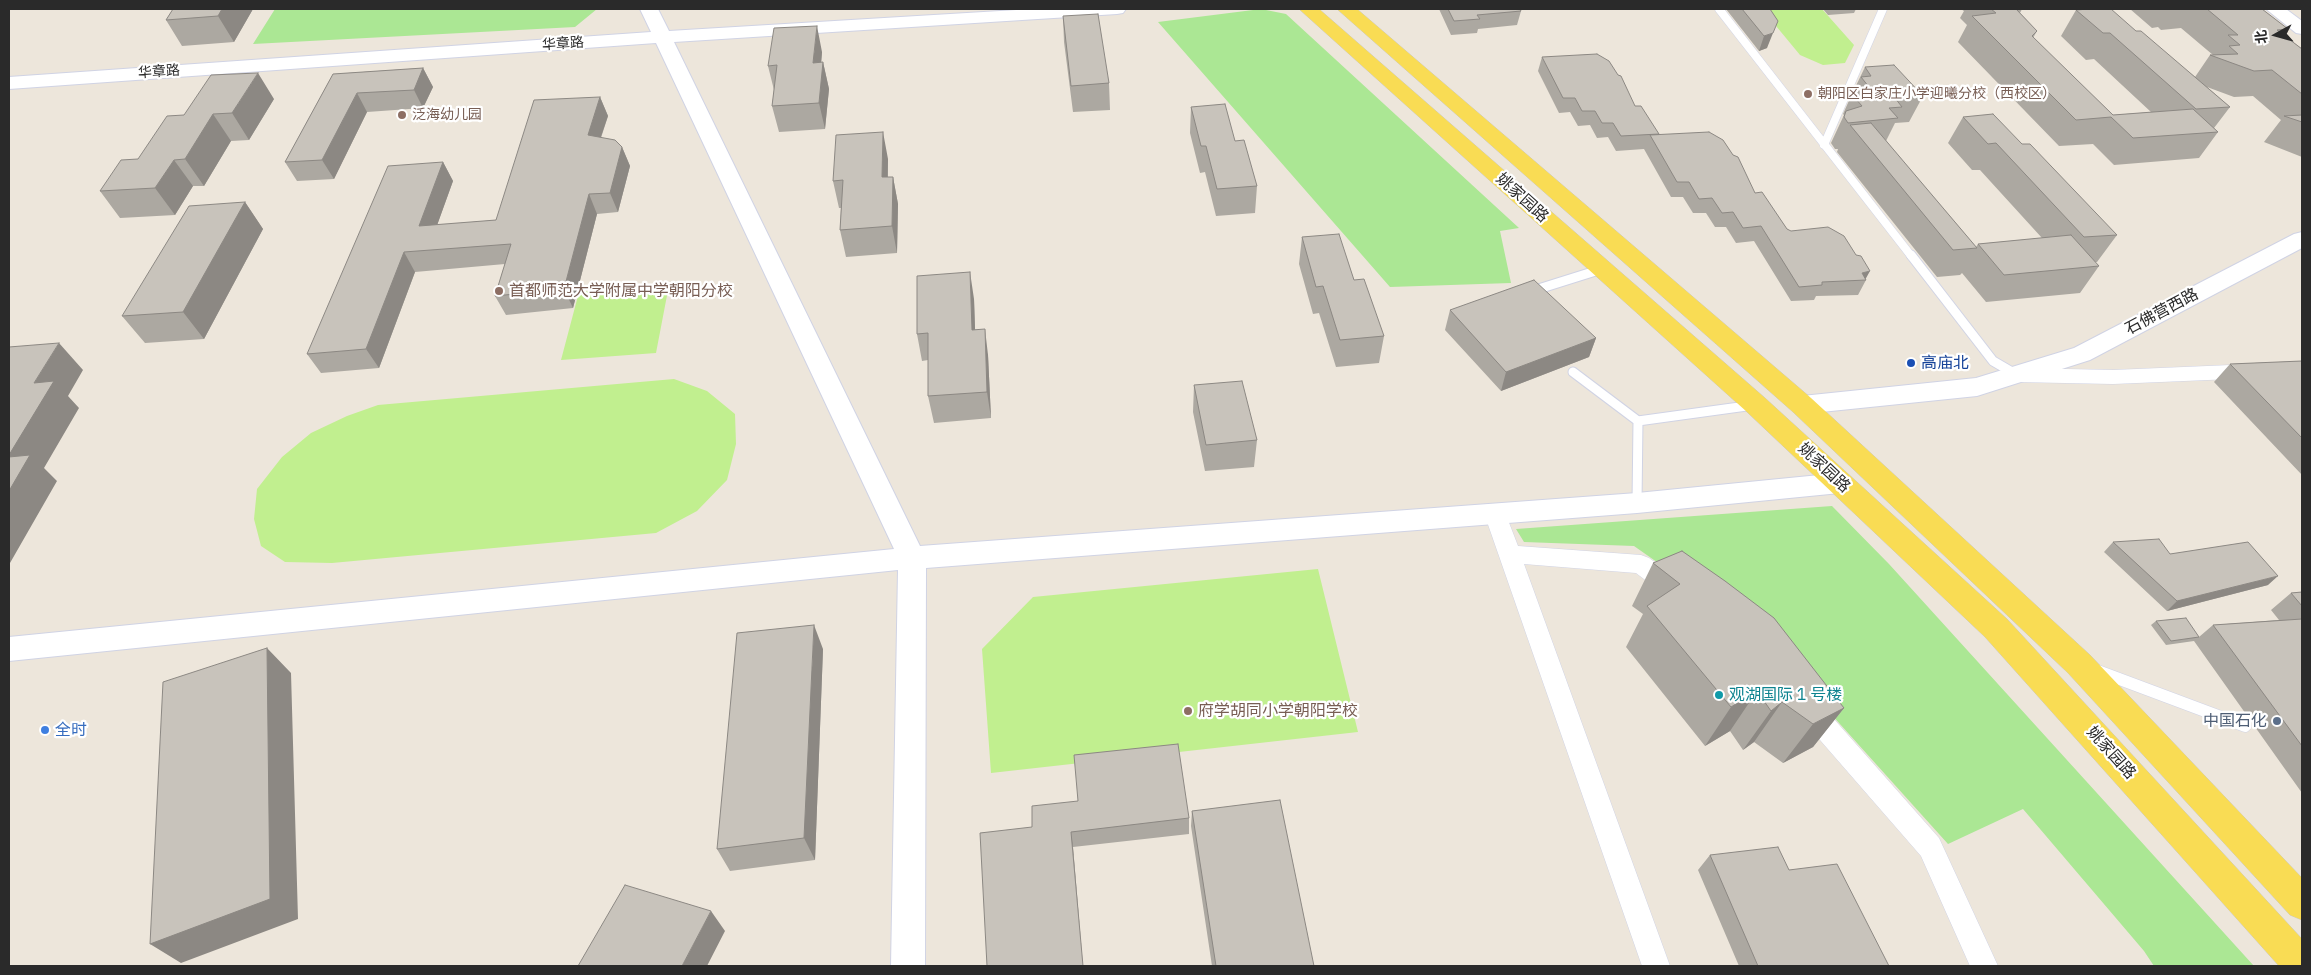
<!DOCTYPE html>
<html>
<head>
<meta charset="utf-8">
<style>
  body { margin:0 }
  #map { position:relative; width:2311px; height:975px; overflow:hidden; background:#ede6db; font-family:"IBM Plex Sans","Noto Sans SC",sans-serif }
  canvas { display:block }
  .frame { position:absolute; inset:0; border:10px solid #2a2a2a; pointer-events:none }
  .north { position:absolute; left:2251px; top:10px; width:50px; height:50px; -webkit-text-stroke:4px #fff; paint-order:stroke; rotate:263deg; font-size:14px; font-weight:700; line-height:20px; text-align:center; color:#2a2a2a }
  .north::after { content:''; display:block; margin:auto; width:18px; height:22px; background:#2a2a2a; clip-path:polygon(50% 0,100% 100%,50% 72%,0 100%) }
</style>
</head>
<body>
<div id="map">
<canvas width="2311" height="975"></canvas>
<div class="frame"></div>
<div class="north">北</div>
</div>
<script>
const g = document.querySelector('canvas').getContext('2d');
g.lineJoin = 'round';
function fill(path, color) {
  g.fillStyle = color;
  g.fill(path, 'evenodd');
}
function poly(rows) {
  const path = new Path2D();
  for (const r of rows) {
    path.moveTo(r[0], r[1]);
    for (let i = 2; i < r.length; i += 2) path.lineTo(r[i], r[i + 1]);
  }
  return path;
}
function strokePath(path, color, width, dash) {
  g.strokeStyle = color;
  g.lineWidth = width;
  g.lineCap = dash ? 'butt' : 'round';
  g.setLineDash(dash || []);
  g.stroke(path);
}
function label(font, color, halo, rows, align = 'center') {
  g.font = font + ' "IBM Plex Sans","Noto Sans SC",sans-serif';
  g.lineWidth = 4.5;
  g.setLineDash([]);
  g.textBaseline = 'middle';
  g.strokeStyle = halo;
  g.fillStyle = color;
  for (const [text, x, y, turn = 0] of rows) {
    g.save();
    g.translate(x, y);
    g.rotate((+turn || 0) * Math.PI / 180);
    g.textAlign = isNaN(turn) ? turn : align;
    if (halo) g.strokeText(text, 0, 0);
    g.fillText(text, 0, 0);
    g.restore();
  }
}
const green = poly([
  [275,9,597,9,575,27,253,44],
  [1261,9,1286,14,1519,228,1500,231,1511,283,1390,287,1158,22],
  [1832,506,1889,564,2254,966,2154,966,2144,951,2023,809,1948,844,1758,633,1634,546,1524,542,1516,529]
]);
const pitch = poly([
  [1762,9,1822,9,1854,45,1845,63,1823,65,1800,55],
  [669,285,656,353,561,360,579,292],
  [674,379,707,391,735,414,736,444,727,480,697,511,656,533,332,563,285,562,261,546,254,519,257,489,282,457,311,433,347,416,378,405],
  [1318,569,1358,732,991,773,982,649,1033,597]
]);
const serviceFar2 = poly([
  [1719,9,1912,257],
  [1824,145,1883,9]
]);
const serviceFar1 = poly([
  [1911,255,1993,361,2017,375],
  [1532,291,1602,269],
  [1573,372,1638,421,1754,405],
  [1637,503,1638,421]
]);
const service = poly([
  [2098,671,2245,726]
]);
const minor = poly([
  [2302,362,2302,376,2113,384,2017,382,2010,380,2007,375,2010,370,2017,368,2113,370,2302,362],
  [1495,505,1503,507,1518,546,1641,555,1649,558,1681,581,1684,588,1681,595,1673,597,1665,595,1636,573,1524,564,1670,966,1642,966,1484,513,1487,507,1495,505],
  [1809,698,1818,701,1939,838,1998,966,1970,966,1921,856,1800,717,1797,709,1800,701,1809,698]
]);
const tertiary = poly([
  [640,9,658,9,669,31,1033,9,1126,9,1123,13,1117,14,674,42,920,546,1637,493,1840,473,1849,476,1853,483,1849,490,1840,493,1637,513,926,568,925,966,891,966,898,570,9,661,9,637,894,549,656,43,9,89,9,77,651,32,640,9],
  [2266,9,2286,9,2302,21,2302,34,2296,33,2266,9],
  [2302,232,2302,248,2090,360,1977,396,1802,414,1793,411,1790,405,1793,399,1802,396,1976,378,2074,348,2294,234,2302,232]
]);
const primary = poly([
  [1299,9,1319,9,1765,398,2007,619,2302,939,2302,966,2279,966,1985,637,1747,412,1299,9],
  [1337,9,1357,9,1811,398,2090,655,2302,878,2302,920,2290,915,2068,673,1793,412,1337,9]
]);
const wall = poly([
  [173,9,253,9,234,42,182,46,166,20],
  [1439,9,1520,9,1521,11,1517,25,1478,29,1477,33,1451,35],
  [1726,9,1770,9,1767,48,1759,51],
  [1823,9,1860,9,1856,9,1854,13,1828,15],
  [1961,9,2022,9,2020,13,2037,31,2033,38,2113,115,2151,112,2094,59,2086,60,2061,36,2076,10,2136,31,2195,77,2210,55,2213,55,2181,28,2161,30,2158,27,2152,28,2130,9,2262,9,2288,29,2284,35,2302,49,2302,157,2264,142,2281,120,2253,96,2234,97,2207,87,2230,107,2214,128,2218,132,2199,158,2114,165,2093,144,2059,146,1958,42,1967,25,1960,18,1964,11],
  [1063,16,1109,83,1110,110,1073,112,1064,42],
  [822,52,821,63,823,62,829,89,825,129,779,132,772,106,774,90,768,66],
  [1542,57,1635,106,1659,134,1755,193,1787,229,1865,279,1866,280,1858,295,1816,296,1814,300,1791,301,1754,241,1736,243,1726,227,1715,227,1706,213,1693,213,1683,197,1671,197,1644,149,1616,151,1608,137,1597,138,1590,125,1578,126,1570,112,1559,113,1538,71],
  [1865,67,1923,96,1909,122,1895,123,1886,141,1976,247,1978,244,2042,238,1980,170,1972,170,1948,143,1963,117,2022,144,2117,235,2097,262,2095,262,2099,266,2080,293,1986,302,1962,273,1960,275,1937,277,1837,152,1838,149,1835,149,1831,143,1844,115,1843,114,1852,94],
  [423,68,433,87,423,108,367,112,334,179,297,181,285,162,333,74],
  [600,97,608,116,601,138,622,147,630,166,618,212,597,214,573,308,506,315,495,296,505,264,415,272,379,368,321,373,307,354,443,162,453,181,437,225,496,220],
  [274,99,249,140,231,141,204,186,193,186,175,215,120,218,100,191,138,159,184,115],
  [1191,107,1235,141,1257,186,1255,213,1216,216,1205,172,1200,173,1190,133],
  [888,159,888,177,893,177,898,204,897,253,846,257,840,230,841,208,839,208,833,181],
  [245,202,263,229,204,339,145,343,122,316],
  [1302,237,1354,280,1384,336,1379,363,1336,367,1319,313,1313,314,1299,264],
  [974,299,975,329,988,355,991,418,934,423,928,396,928,360,922,361,917,334],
  [1450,310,1596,338,1589,357,1501,391,1445,330],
  [2302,361,2302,475,2214,382,2230,364],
  [1194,385,1257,440,1254,467,1205,471,1193,412],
  [2113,542,2170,554,2268,585,2167,611,2104,552],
  [1682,551,1844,708,1813,747,1783,763,1754,742,1743,750,1730,731,1705,746,1626,647,1643,614,1632,606,1653,563],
  [2302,592,2302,793,2194,641,2166,645,2151,625,2156,621,2199,637,2213,625,2279,620,2271,610,2291,593],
  [823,649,815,860,730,871,717,849],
  [1192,811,1314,966,1212,966,1191,826],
  [1189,818,1189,834,1073,847,980,833],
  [1710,855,1889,966,1739,966,1698,870]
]);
const shadedWall = poly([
  [222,9,253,9,234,42,218,16],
  [817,26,822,52,819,90,813,63],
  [1773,33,1767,48,1759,51,1764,36],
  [823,62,829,89,825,129,819,103],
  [423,68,433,87,423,108,414,90],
  [258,73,274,99,249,140,232,113],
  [357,93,367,112,334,179,322,160],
  [600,97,608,116,595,154,588,135],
  [213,114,231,141,204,186,185,159],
  [883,132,888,159,887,204,882,177],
  [622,147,630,166,618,212,610,193],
  [174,160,193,186,175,215,155,188],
  [443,162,453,181,430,245,419,226],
  [893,177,898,204,897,253,892,226],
  [589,194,597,214,573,308,564,289],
  [245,202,263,229,204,339,183,312],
  [404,252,415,272,379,368,366,349],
  [1870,271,1865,280,1862,273],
  [970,272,974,299,976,357,972,330],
  [985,329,988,355,991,418,987,392],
  [1596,338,1589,357,1501,391,1506,372],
  [59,343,83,370,68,396,79,408,44,468,57,481,10,563,9,562,9,455,34,383],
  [2278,576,2268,585,2167,611,2177,601],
  [814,625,823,649,815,860,804,838],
  [267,648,291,673,298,919,181,963,150,944],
  [1757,691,1730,731,1705,746,1731,707],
  [1782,702,1754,742,1743,750,1771,711],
  [1844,708,1813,747,1783,763,1813,724],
  [1071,832,1073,847,1083,966],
  [711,911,725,931,707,966,682,966]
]);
const building = poly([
  [173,9,222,9,218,16,166,20,173,9],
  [1448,9,1520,9,1521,11,1477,15,1480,19,1454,21,1448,9],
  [1742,9,1770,9,1778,21,1773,33,1764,36,1742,9],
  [1991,9,2016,9,2037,31,2032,36,2113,115,2193,109,2218,132,2133,138,2111,117,2076,120,1972,16,1996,13,1991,9],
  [2089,9,2111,9,2136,31,2141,31,2230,107,2196,109,2110,33,2103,33,2076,10,2089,9],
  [2207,9,2262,9,2288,29,2277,30,2302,49,2302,94,2272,70,2254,71,2210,55,2238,54,2229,46,2240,45,2228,35,2238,35,2207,9],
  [1098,14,1109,83,1071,86,1063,16,1098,14],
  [817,26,813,63,823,62,819,103,772,106,777,65,768,66,774,28,817,26],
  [1597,54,1609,61,1618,75,1621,76,1635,106,1641,106,1659,134,1621,136,1613,123,1602,123,1595,111,1582,111,1575,98,1563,98,1542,57,1597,54],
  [1894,65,1923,96,1895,98,1902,107,1889,108,1898,118,1848,123,1844,117,1846,111,1862,106,1855,98,1864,97,1856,88,1869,87,1861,77,1871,76,1865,67,1894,65],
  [423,68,414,90,357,93,322,160,285,162,333,74,423,68],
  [258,73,232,113,213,114,185,159,174,160,155,188,100,191,121,160,138,159,167,116,184,115,211,75,258,73],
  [600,97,588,135,615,140,622,147,610,193,589,194,564,289,495,296,511,244,404,252,366,349,307,354,388,166,443,162,419,226,496,220,534,100,600,97],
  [1225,104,1235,141,1244,140,1257,186,1217,189,1206,146,1201,146,1191,107,1225,104],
  [1993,114,2022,144,2030,144,2117,235,2084,237,1996,143,1988,144,1963,117,1993,114],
  [2302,115,2302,122,2284,116,2302,115],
  [1871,123,1977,248,1953,250,1850,125,1871,123],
  [883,132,882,177,893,177,892,226,840,230,843,180,833,181,836,135,883,132],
  [1709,132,1723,140,1733,155,1738,157,1755,193,1762,192,1787,229,1791,231,1828,227,1844,236,1856,255,1861,256,1870,271,1862,273,1866,280,1822,282,1822,285,1799,287,1761,226,1743,228,1733,212,1722,213,1712,198,1699,199,1689,182,1677,182,1650,135,1709,132],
  [245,202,183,312,122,316,189,206,245,202],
  [1339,234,1354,280,1364,279,1384,336,1340,340,1323,286,1316,287,1302,237,1339,234],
  [2071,235,2099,266,2004,275,1978,244,2071,235],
  [970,272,972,330,985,329,987,392,928,396,928,333,917,334,917,276,970,272],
  [1534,280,1596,338,1506,372,1450,310,1534,280],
  [59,343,34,383,54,381,9,455,9,347,59,343],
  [2302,361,2302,438,2230,364,2302,361],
  [1242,381,1257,440,1206,445,1194,385,1242,381],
  [30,455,9,491,9,457,30,455],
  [2159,539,2170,554,2248,542,2278,576,2177,601,2113,542,2159,539],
  [1682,551,1725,581,1774,618,1844,708,1813,724,1782,702,1771,711,1757,691,1731,707,1647,606,1680,584,1653,563,1682,551],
  [2302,592,2302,606,2291,593,2302,592],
  [2186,618,2199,637,2171,641,2156,621,2186,618],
  [2302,619,2302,746,2213,625,2302,619],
  [814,625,804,838,717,849,737,633,814,625],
  [267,648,270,899,150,944,163,682,267,648],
  [1178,744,1189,818,1071,832,1083,966,987,966,980,833,1032,827,1032,806,1078,801,1074,755,1178,744],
  [1280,800,1314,966,1216,966,1192,811,1280,800],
  [1778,847,1789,870,1837,864,1889,966,1758,966,1710,855,1778,847],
  [625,885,711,911,682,966,578,966,625,885]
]);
const markers = [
  [1808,94,5,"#8d6e63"],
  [402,115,5,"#8d6e63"],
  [499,291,5,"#8d6e63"],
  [1911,363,5,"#1a4fb4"],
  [1719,695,5,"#0f9aa8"],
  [1188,711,5,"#8d6e63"],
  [2277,721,5,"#5c6f8a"],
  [45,730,5,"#3f7fe0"]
];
const farStreetnames = [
  ["华章路",563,44,-4],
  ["华章路",159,72,-4]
];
const farEducationnames = [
  ["朝阳区白家庄小学迎曦分校（西校区）",1818,94],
  ["泛海幼儿园",412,115]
];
const streetNames = [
  ["姚家园路",1522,198,42],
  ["石佛营西路",2162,312,-28],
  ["姚家园路",1824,468,43],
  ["姚家园路",2111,753,48]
];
const educationNames = [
  ["首都师范大学附属中学朝阳分校",509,291],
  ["府学胡同小学朝阳学校",1198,711]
];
const transitNames = [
  ["高庙北",1921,363]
];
const cultureNames = [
  ["观湖国际 1 号楼",1729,695]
];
const serviceNames = [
  ["中国石化",2267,721]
];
const shopNames = [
  ["全时",55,730]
];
fill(green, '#abe794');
fill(pitch, '#c1ef8f');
strokePath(serviceFar2, '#d0d3e4', 9);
strokePath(serviceFar1, '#d0d3e4', 11);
strokePath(service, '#d0d3e4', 13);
strokePath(minor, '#d0d3e4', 1);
strokePath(tertiary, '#d0d3e4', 2);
strokePath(primary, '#c8c8c8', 1);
strokePath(serviceFar2, '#fff', 8);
strokePath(serviceFar1, '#fff', 9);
strokePath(service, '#fff', 12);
fill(minor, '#fff');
fill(tertiary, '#fff');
fill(primary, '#f9dc54');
fill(wall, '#aca8a1');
fill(shadedWall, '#8c8883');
fill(building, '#c8c3bb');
strokePath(building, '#8c8883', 1);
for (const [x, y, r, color] of markers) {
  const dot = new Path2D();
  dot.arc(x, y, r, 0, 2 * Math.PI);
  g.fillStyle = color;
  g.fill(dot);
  strokePath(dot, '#fff', 2);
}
label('14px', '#2a2a2a', '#fff', farStreetnames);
label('14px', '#785e54', '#fff', farEducationnames, 'left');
label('16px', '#2a2a2a', '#fff', streetNames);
label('16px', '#785e54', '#fff', educationNames, 'left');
label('16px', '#164399', '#fff', transitNames, 'left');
label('16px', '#0d838f', '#fff', cultureNames, 'left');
label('16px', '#4e5e75', '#fff', serviceNames, 'right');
label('16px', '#366cbe', '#fff', shopNames, 'left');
</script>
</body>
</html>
